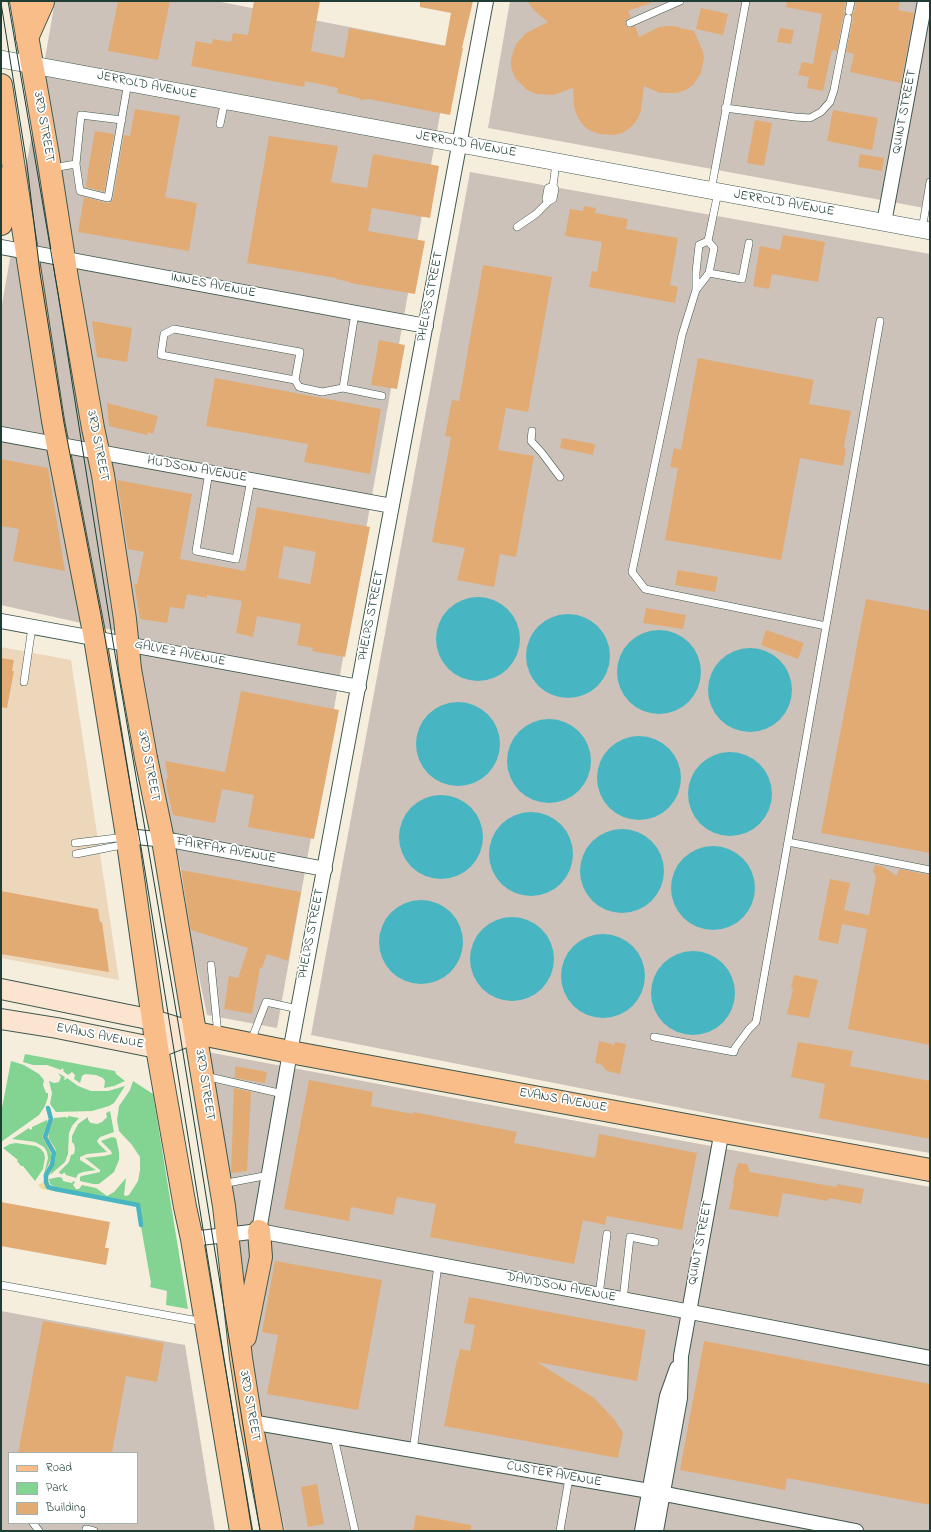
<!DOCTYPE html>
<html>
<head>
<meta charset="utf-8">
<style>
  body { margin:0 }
  #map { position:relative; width:931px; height:1532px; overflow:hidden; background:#f6eedd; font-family:"Indie Flower",sans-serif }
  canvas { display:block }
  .frame { position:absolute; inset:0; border:2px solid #1f3d34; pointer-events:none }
  .legend { position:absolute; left:8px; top:1452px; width:130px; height:72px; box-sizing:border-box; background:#fff; border:1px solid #a5b1ae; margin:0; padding:5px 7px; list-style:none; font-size:12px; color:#1f3d34 }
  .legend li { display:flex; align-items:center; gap:8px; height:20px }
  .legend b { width:20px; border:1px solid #a5b1ae }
</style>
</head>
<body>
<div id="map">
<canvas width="931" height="1532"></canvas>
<div class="frame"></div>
<ul class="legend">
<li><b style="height:5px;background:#f8bd89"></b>Road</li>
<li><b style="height:11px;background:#83d392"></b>Park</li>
<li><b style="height:11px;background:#e3ab74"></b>Building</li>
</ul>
</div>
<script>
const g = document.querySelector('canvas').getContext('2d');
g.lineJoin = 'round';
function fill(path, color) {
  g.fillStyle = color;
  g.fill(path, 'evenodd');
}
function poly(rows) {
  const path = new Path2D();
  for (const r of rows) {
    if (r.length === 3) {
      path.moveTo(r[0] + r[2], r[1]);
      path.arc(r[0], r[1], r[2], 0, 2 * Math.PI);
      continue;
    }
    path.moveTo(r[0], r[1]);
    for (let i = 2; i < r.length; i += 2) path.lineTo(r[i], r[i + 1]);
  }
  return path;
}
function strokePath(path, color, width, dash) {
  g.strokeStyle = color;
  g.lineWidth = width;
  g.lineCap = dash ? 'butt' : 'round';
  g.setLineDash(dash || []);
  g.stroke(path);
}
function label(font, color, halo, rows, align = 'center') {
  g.font = font + ' "Indie Flower",sans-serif';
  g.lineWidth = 3.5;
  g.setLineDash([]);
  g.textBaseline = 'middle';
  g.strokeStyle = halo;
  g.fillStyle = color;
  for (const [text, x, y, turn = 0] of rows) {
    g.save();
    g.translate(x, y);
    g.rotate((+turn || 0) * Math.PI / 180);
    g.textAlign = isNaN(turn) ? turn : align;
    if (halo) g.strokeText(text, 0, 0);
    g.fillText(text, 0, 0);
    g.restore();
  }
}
const built = poly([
  [1,647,71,660,119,980,1,958]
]);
const industrial = poly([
  [55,1,216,1,452,47,277,1028,207,1015,189,929,181,870,130,634,1,605,1,310],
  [510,1,930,1,930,209,488,128],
  [470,172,930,254,930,1153,747,1121,311,1035],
  [202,1051,930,1187,930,1531,285,1531,266,1448],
  [1,1311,185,1345,215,1531,1,1531],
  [9,1453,137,1453,137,1523,9,1523]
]);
const green = poly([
  [25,1054,115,1071,116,1074,125,1081,114,1086,104,1088,105,1081,103,1078,96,1075,85,1074,82,1076,80,1083,74,1079,75,1075,72,1072,68,1075,63,1071,64,1070,62,1068,61,1070,47,1065,33,1065,23,1062],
  [11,1061,24,1065,39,1074,44,1080,43,1085,46,1093,48,1093,48,1097,45,1106,39,1115,1,1142,1,1113],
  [58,1073,65,1077,64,1079,65,1080,67,1078,78,1086,91,1091,108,1091,125,1086,114,1103,109,1106,92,1111,56,1112,50,1104,52,1093,49,1081,54,1083,59,1082,61,1077],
  [133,1081,153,1094,188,1309,166,1305,167,1291,150,1287,151,1283,137,1204,59,1189,50,1184,49,1179,59,1177,62,1178,63,1181,72,1183,73,1181,75,1182,73,1185,76,1189,79,1189,82,1185,96,1188,107,1196,114,1192,126,1178,124,1195,126,1196,129,1195,138,1181,140,1170,140,1157,132,1145,119,1131,117,1120,119,1106,130,1090],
  [110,1111,114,1132,100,1137,97,1141,98,1143,107,1152,87,1154,80,1157,80,1160,96,1170,83,1172,78,1174,76,1178,66,1175,64,1172,63,1174,60,1174,59,1172,69,1162,71,1155,74,1154,75,1149,74,1144,72,1142,72,1136,78,1124,88,1117,88,1120,91,1123,97,1124,102,1122,107,1117,106,1113],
  [68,1116,79,1118,72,1126,69,1133,68,1154,65,1162,50,1175,56,1154,55,1148,49,1139,48,1133,54,1118,65,1117,68,1118],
  [47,1120,49,1149,52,1156,43,1178,48,1158,47,1152,44,1147,35,1142,12,1139,29,1128,30,1130,32,1129,32,1127],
  [112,1137,116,1138,119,1152,119,1160,114,1172,99,1184,93,1184,80,1181,80,1177,82,1176,100,1172,100,1170,85,1158,104,1156,112,1154,111,1151,101,1141],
  [16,1143,36,1146,41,1149,44,1153,45,1158,43,1169,35,1181,23,1166,21,1166,17,1161,18,1160,3,1148,10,1144]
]);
const sand = poly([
  [54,1118,48,1133,49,1139,56,1150,56,1157,50,1175,43,1178,52,1156,51,1153,42,1137,47,1124,47,1120],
  [49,1179,50,1185,59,1189,138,1204,142,1225,140,1226,137,1206,42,1189,38,1185]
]);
const water = poly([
  [478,639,42],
  [568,656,42],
  [659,672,42],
  [750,690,42],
  [458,744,42],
  [549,761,42],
  [639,778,42],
  [730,794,42],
  [441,837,42],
  [531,854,42],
  [622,871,42],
  [713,888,42],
  [421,942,42],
  [512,959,42],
  [603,976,42],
  [693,993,42]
]);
const stream = poly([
  [48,1108,51,1119,45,1137,54,1153,52,1165,46,1175,46,1182,48,1187,55,1189,138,1205,141,1225]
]);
const building = poly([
  [118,1,170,1,158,60,108,51],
  [254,1,320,1,311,51,344,58,349,28,445,46,451,13,420,7,420,1,473,1,462,48,463,48,450,115,369,99,360,100,359,98,337,93,338,88,305,81,304,87,191,66,196,41,212,44,213,39,231,42,233,33,248,35],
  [527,1,652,1,653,2,628,11,631,17,626,20,626,25,629,28,635,26,639,37,659,27,666,26,673,26,694,31,703,52,704,58,701,73,693,85,686,90,677,93,660,93,644,86,641,111,637,120,632,126,624,132,615,135,599,134,589,130,583,125,578,118,574,107,573,88,553,95,536,94,527,90,515,78,511,67,511,59,516,44,526,33,548,22,535,11],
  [787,1,846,1,844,10,845,14,843,17,837,51,832,50,823,91,807,88,809,77,798,75,802,62,813,64,822,14,786,7],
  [856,1,900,1,898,10,914,13,901,83,850,72,854,54,846,52,853,19,852,15,854,12],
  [701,8,728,14,723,35,696,29],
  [780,28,794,30,791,44,777,42],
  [135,109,180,116,165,197,197,203,189,251,78,232,84,197,107,203,110,203,113,199,124,135,130,136],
  [833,110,878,118,872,150,827,141],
  [755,120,772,123,764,166,747,163],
  [95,131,114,134,104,192,86,187,89,164],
  [269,136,338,146,331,182,367,188,373,154,439,166,430,218,372,208,368,231,425,241,415,294,350,283,350,282,336,279,336,278,247,263],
  [860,154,884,158,882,171,858,167],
  [584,206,596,208,595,213,628,219,626,229,678,238,670,285,678,287,675,303,589,287,592,271,597,272,602,242,565,236,570,209,583,211],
  [783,235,825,242,818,282,772,274,769,289,753,286,760,246,780,250],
  [483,265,552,277,528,412,506,408,498,450,534,456,516,557,500,554,494,587,457,580,465,548,432,542,451,437,445,436,452,400,459,401],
  [92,321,132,328,127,362,97,357],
  [379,340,405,345,397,389,371,385],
  [698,358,814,380,809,404,851,411,844,446,846,450,843,466,800,458,781,560,665,540,678,468,670,467,674,448,681,450],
  [215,378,381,409,370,474,304,462,308,444,206,426],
  [107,403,158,416,153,434,148,432,147,435,109,426],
  [562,438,595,444,593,455,560,448],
  [1,459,48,468,65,571,13,561,19,529,1,526],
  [117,480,192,494,180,559,213,565,245,571,257,507,370,527,345,657,312,651,313,648,297,645,301,624,257,616,253,637,236,633,242,601,207,595,207,598,187,594,184,609,170,607,167,623,140,619,134,584,137,584,138,580,144,552,128,549],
  [284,546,316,552,310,584,278,578],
  [678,570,718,577,715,592,675,585],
  [866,599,930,611,930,853,821,833],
  [646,608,686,615,683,629,643,623],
  [766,630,804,643,798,659,761,645],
  [1,658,14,660,12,671,14,671,7,708,1,707],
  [241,691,339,710,314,839,248,827,254,795,222,789,215,823,173,815,167,790,166,780,168,778,165,761,225,772],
  [875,865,882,866,897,876,899,869,930,875,930,1045,848,1029,867,929,842,924,838,944,818,940,830,879,850,883,844,910,869,915,876,877,873,872],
  [181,870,301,892,288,961,267,954,262,968,260,968,252,1014,224,1009,229,976,238,978,248,948,191,930],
  [1,891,98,909,100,922,102,922,109,972,1,954],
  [794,975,818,980,809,1018,787,1014,793,989,791,988],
  [599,1041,612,1044,614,1046,615,1042,626,1044,620,1074,607,1071,601,1064,595,1063],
  [798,1042,853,1051,850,1066,930,1081,930,1139,819,1118,825,1084,791,1077],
  [235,1066,267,1072,265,1083,235,1078],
  [309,1080,373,1092,371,1106,413,1114,413,1112,517,1132,514,1143,595,1158,599,1134,697,1153,682,1230,607,1216,605,1225,583,1220,574,1264,430,1237,436,1204,397,1197,393,1215,351,1207,349,1221,284,1209],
  [234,1088,251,1092,247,1171,231,1173],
  [738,1163,747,1164,750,1172,837,1187,837,1184,864,1189,861,1204,829,1198,828,1201,783,1193,778,1217,729,1209,734,1184,733,1182],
  [1,1202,110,1222,105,1248,109,1248,106,1265,1,1246],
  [275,1261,382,1280,358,1410,267,1394,278,1335,262,1332],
  [469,1297,646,1330,637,1381,537,1362,594,1398,614,1419,623,1433,618,1458,444,1426,457,1359,458,1359,460,1349,470,1351,475,1325,464,1323],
  [43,1321,164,1343,157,1382,126,1376,112,1453,18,1453],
  [704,1341,930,1384,930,1505,787,1478,785,1490,680,1470],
  [317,1484,324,1524,308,1527,301,1487],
  [416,1515,471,1525,471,1531,413,1531]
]);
const service = poly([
  [849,11,851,1],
  [630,23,680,1],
  [725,108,795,117,810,118,821,112,830,102,834,90,848,18],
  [122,120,81,115,76,164,80,191,108,198,128,82],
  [220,124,225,100],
  [52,168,76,164],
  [711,191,746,1],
  [549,201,546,199,548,188,553,186],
  [517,227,536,214,549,201,553,199,555,189,553,186,556,163],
  [922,230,930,182],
  [708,241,714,248,709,273,696,290,682,335,632,572,645,589,826,626],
  [709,273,742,279,749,243],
  [696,290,696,272,699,245,708,241,718,192],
  [355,313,343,388,382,396],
  [295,380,161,355,164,334,174,329,300,352,295,380,299,387,322,392,343,388],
  [532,431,531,441,542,453,560,477],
  [209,472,196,551,236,559,251,480],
  [24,682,32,627],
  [788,842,930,870],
  [75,843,125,837],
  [76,854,127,844],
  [211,965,218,1035],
  [654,1037,734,1052,735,1048,749,1029,756,1022,880,321],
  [251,1041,266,1002,298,1009],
  [205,1076,283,1094],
  [222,1184,269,1175],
  [1,1285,204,1322],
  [599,1295,607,1234],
  [623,1300,630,1237,655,1242],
  [334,1437,355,1531],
  [413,1451,438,1265],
  [33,1523,39,1531],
  [86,1529,94,1531],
  [560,1531,569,1478]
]);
const minor = poly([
  [884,223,925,1],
  [1,247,426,326],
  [1,434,392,506],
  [1,621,359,687],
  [127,836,175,841,325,869],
  [259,1231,290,1052,486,1],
  [192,1239,259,1231,712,1316,930,1358],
  [251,1422,655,1492,856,1531],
  [642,1531,667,1396,677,1368],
  [656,1531,680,1398,681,1356,722,1130]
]);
const tertiary = poly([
  [1,59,930,231]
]);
const secondary = poly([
  [1,989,153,1020,196,1033],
  [1,1019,57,1028,157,1048,196,1033]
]);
const primary = poly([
  [21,1,48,156,67,278,93,428,103,475,125,619,130,669,146,758,163,840,224,1206,241,1358,251,1422,272,1531],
  [27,38,43,2],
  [1,85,53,421,95,638,127,836,157,1048,185,1207,192,1239,241,1531],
  [1,224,10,175],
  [196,1033,290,1052,930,1170],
  [245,1337,261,1257,259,1231]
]);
const tram = poly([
  [8,1,57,287,113,642,179,1028,260,1531],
  [1,3,27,165,40,273,64,423,101,615,143,859,252,1531]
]);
const streetNames = [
  ["JERROLD AVENUE",147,86,11],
  ["QUINT STREET",905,112,-79],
  ["3RD STREET",43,127,80],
  ["JERROLD AVENUE",466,145,10],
  ["JERROLD AVENUE",784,204,10],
  ["INNES AVENUE",213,286,11],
  ["PHELPS STREET",431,297,-79],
  ["3RD STREET",97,446,79],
  ["HUDSON AVENUE",197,470,10],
  ["PHELPS STREET",372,616,-79],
  ["GALVEZ AVENUE",180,654,11],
  ["3RD STREET",148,766,79],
  ["FAIRFAX AVENUE",226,851,10],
  ["PHELPS STREET",312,934,-79],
  ["EVANS AVENUE",100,1037,11],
  ["3RD STREET",204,1085,81],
  ["EVANS AVENUE",563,1101,10],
  ["QUINT STREET",701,1243,-79],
  ["DAVIDSON AVENUE",561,1288,11],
  ["3RD STREET",249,1406,80],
  ["CUSTER AVENUE",554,1475,10]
];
fill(built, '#edd7bb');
fill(industrial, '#ccc2b9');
fill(green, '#83d392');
fill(sand, '#eeda9e');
fill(water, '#48b6c2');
strokePath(stream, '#48b6c2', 4.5);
fill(building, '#e3ab74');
strokePath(service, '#3f584d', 8);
strokePath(minor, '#3f584d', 16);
strokePath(tertiary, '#3f584d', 18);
strokePath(secondary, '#3f584d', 22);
strokePath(primary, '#3f584d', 24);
strokePath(service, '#fff', 7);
strokePath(minor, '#fff', 14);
strokePath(tertiary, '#fff', 17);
strokePath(secondary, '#fce5d0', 20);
strokePath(primary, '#f8bd89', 22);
strokePath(tram, '#1f3d34', 1);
label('13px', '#1f3d34', '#fff', streetNames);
</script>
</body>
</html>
